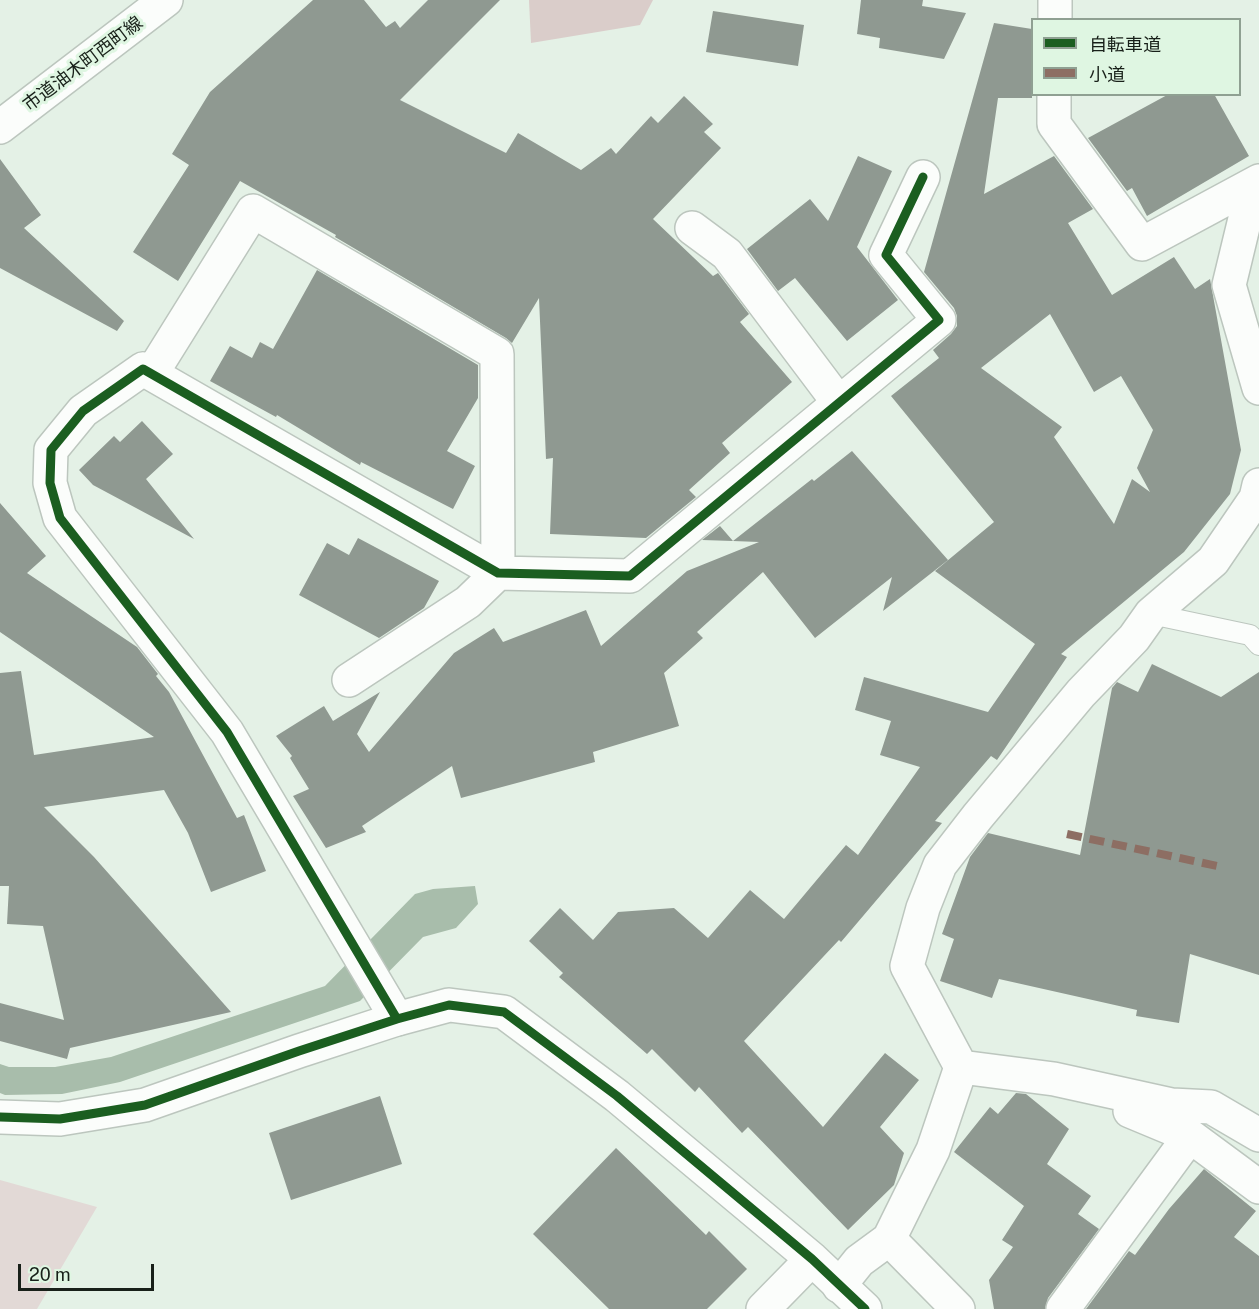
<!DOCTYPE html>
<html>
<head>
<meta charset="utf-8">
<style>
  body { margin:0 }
  #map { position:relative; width:1259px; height:1309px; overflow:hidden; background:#e4f1e6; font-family:"Public Sans","Noto Sans JP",sans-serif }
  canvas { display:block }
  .legend { position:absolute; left:1031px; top:18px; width:210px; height:78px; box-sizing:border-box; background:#dff6e2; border:2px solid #8fa092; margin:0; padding:8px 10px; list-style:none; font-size:18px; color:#182019 }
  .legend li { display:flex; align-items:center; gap:12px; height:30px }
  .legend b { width:30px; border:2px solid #8fa092 }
  .scale { position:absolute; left:18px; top:1264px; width:136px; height:27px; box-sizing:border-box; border:3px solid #182019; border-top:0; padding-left:8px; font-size:18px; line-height:21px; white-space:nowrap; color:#182019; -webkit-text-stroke:4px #dff6e2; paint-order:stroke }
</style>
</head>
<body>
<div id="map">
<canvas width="1259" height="1309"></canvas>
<ul class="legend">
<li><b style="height:8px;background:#1b5e20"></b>自転車道</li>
<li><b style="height:8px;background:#8d6e63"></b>小道</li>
</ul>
<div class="scale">20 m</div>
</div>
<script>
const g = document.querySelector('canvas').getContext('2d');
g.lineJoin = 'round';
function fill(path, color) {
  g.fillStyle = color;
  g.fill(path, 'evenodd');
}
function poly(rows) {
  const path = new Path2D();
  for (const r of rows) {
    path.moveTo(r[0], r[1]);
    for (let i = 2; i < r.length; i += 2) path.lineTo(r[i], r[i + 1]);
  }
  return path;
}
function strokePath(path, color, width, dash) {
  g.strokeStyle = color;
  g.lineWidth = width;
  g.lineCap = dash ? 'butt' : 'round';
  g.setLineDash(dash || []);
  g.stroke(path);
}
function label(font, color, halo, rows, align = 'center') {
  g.font = font + ' "Public Sans","Noto Sans JP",sans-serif';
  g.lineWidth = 6;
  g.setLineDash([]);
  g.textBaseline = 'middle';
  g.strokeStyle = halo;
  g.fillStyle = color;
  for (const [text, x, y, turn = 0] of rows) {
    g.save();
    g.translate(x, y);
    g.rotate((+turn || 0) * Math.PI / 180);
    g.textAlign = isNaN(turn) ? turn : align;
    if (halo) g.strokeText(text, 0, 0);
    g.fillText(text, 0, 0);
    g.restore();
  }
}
const green = poly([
  [0,1180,97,1207,37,1309,0,1309]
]);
const forest = poly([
  [529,0,653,0,640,25,531,43]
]);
const water = poly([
  [475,886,478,904,456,928,423,937,360,1001,120,1082,62,1094,5,1095,0,1093,0,1064,9,1067,55,1067,111,1057,325,986,415,894,433,889]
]);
const building = poly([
  [313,0,364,0,386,27,395,21,400,28,428,0,500,0,400,100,506,153,518,133,581,170,611,148,616,154,651,116,658,123,684,96,713,124,704,132,721,148,653,219,713,276,718,273,749,314,740,322,792,382,722,443,730,453,689,490,696,497,646,538,550,534,553,458,546,459,539,298,512,343,506,338,335,237,336,235,240,181,178,281,133,252,189,165,172,154,210,92],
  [861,0,923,0,922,6,966,13,944,59,879,48,880,38,857,34],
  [713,11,804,25,798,66,706,52],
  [994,23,1032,29,1032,98,998,98,984,194,1054,156,1093,209,1068,223,1112,295,1174,257,1195,289,1210,279,1241,450,1230,494,1184,552,1061,654,1067,657,997,760,991,756,935,821,942,823,841,942,839,940,744,1041,823,1127,885,1053,919,1080,880,1127,904,1153,894,1185,848,1230,748,1127,742,1133,699,1087,695,1092,652,1049,647,1054,559,977,563,973,529,941,560,908,593,940,618,912,674,908,708,938,750,890,784,919,846,845,858,855,920,767,880,755,891,721,855,710,864,677,988,712,1035,644,935,571,994,522,891,396,939,358,933,350,951,334,957,326,957,316,954,308,924,272],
  [1050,314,1094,392,1121,376,1153,430,1137,468,1150,492,1132,479,1114,524,1054,437,1062,427,981,368],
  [1169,94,1214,94,1249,156,1147,216,1132,188,1127,191,1088,138],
  [858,156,892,171,857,247,898,300,847,341,795,278,778,291,747,249,810,199,828,221],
  [0,159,41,215,24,228,124,321,117,331,0,268],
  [317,270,478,365,478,398,447,451,475,466,453,509,361,462,360,465,277,415,276,417,210,381,230,346,252,358,260,342,273,349],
  [142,421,173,454,146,479,194,539,93,485,79,470,114,436,120,442],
  [852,451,948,560,883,611,892,577,815,638,763,572,697,632,703,638,664,673,679,726,593,752,595,762,461,798,452,766,362,826,366,832,326,848,293,796,309,789,290,758,292,756,276,736,324,706,333,721,380,692,357,734,369,752,454,653,494,628,503,642,586,610,601,646,687,571,759,542,733,541,812,479,814,481],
  [0,503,46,556,27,573,137,647,158,674,156,676,169,692,237,818,244,815,266,871,211,892,188,833,164,790,44,807,94,857,231,1012,70,1048,67,1059,0,1041,0,1003,64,1020,43,926,7,924,9,886,0,886,0,673,21,671,34,755,154,737,0,632],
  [720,526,733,541,702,540],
  [358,538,439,581,424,608,379,638,299,595,327,543,349,555],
  [1152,664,1221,697,1259,672,1259,975,1190,954,1179,1023,1136,1016,1137,1010,999,979,992,998,940,981,954,939,942,934,970,857,988,833,1080,855,1112,688,1117,682,1138,692],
  [1016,1093,1026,1094,1069,1129,1047,1164,1091,1196,1078,1214,1099,1229,1048,1298,1045,1309,994,1309,989,1280,1013,1247,1002,1240,1024,1206,954,1152,990,1107,998,1114],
  [380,1096,402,1164,291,1200,269,1133],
  [616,1148,706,1235,709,1231,747,1269,707,1309,609,1309,533,1234],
  [1204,1169,1256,1211,1234,1237,1259,1256,1259,1309,1086,1309,1129,1251,1135,1255,1169,1209]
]);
const service = poly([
  [1151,614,1250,635,1259,645]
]);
const minor = poly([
  [1055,20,1055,0],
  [1054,94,1054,124,1142,244,1259,181],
  [1259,184,1250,198,1229,285,1259,388],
  [692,228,727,254,839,403],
  [152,373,253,211,497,354,498,573,468,602,349,680],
  [397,1019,227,732,60,518,50,483,51,450,83,411,143,369,498,573,630,576,939,320,886,255,923,177],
  [961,1067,1054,1079,1172,1105,1211,1107,1259,1135],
  [1130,1111,1190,1136,1259,1187],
  [889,1239,958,1309],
  [839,1286,859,1261,889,1239,933,1150,961,1067,907,966,923,908,940,865,978,816,1081,693,1134,638,1151,614,1213,561,1256,498,1259,485],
  [1063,1309,1190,1136]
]);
const tertiary = poly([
  [0,127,166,0],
  [0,1117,60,1119,145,1105,299,1051,397,1019,449,1005,504,1012,617,1096,812,1259,865,1309],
  [763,1309,812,1259]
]);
const quiet = poly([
  [1067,834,1222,867]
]);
const cycleway = poly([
  [397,1019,227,732,60,518,50,483,51,450,83,411,143,369,498,573,630,576,939,320,886,255,923,177],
  [0,1117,60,1119,145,1105,299,1051,397,1019,449,1005,504,1012,617,1096,812,1259,865,1309]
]);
const streetNames = [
  ["市道油木町西町線",83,64,-37]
];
fill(green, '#e2d9d6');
fill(forest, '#dacdca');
fill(water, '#a8bdab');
fill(building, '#8f9991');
strokePath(service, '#bcc6be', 22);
strokePath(minor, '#bcc6be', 36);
strokePath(tertiary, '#bcc6be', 36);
strokePath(service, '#fbfdfb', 20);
strokePath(minor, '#fbfdfb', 33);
strokePath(tertiary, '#fbfdfb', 33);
strokePath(quiet, '#8d6e63', 8, [15, 8]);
strokePath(cycleway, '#1b5e20', 9);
label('18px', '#182019', '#dff6e2', streetNames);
</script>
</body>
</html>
